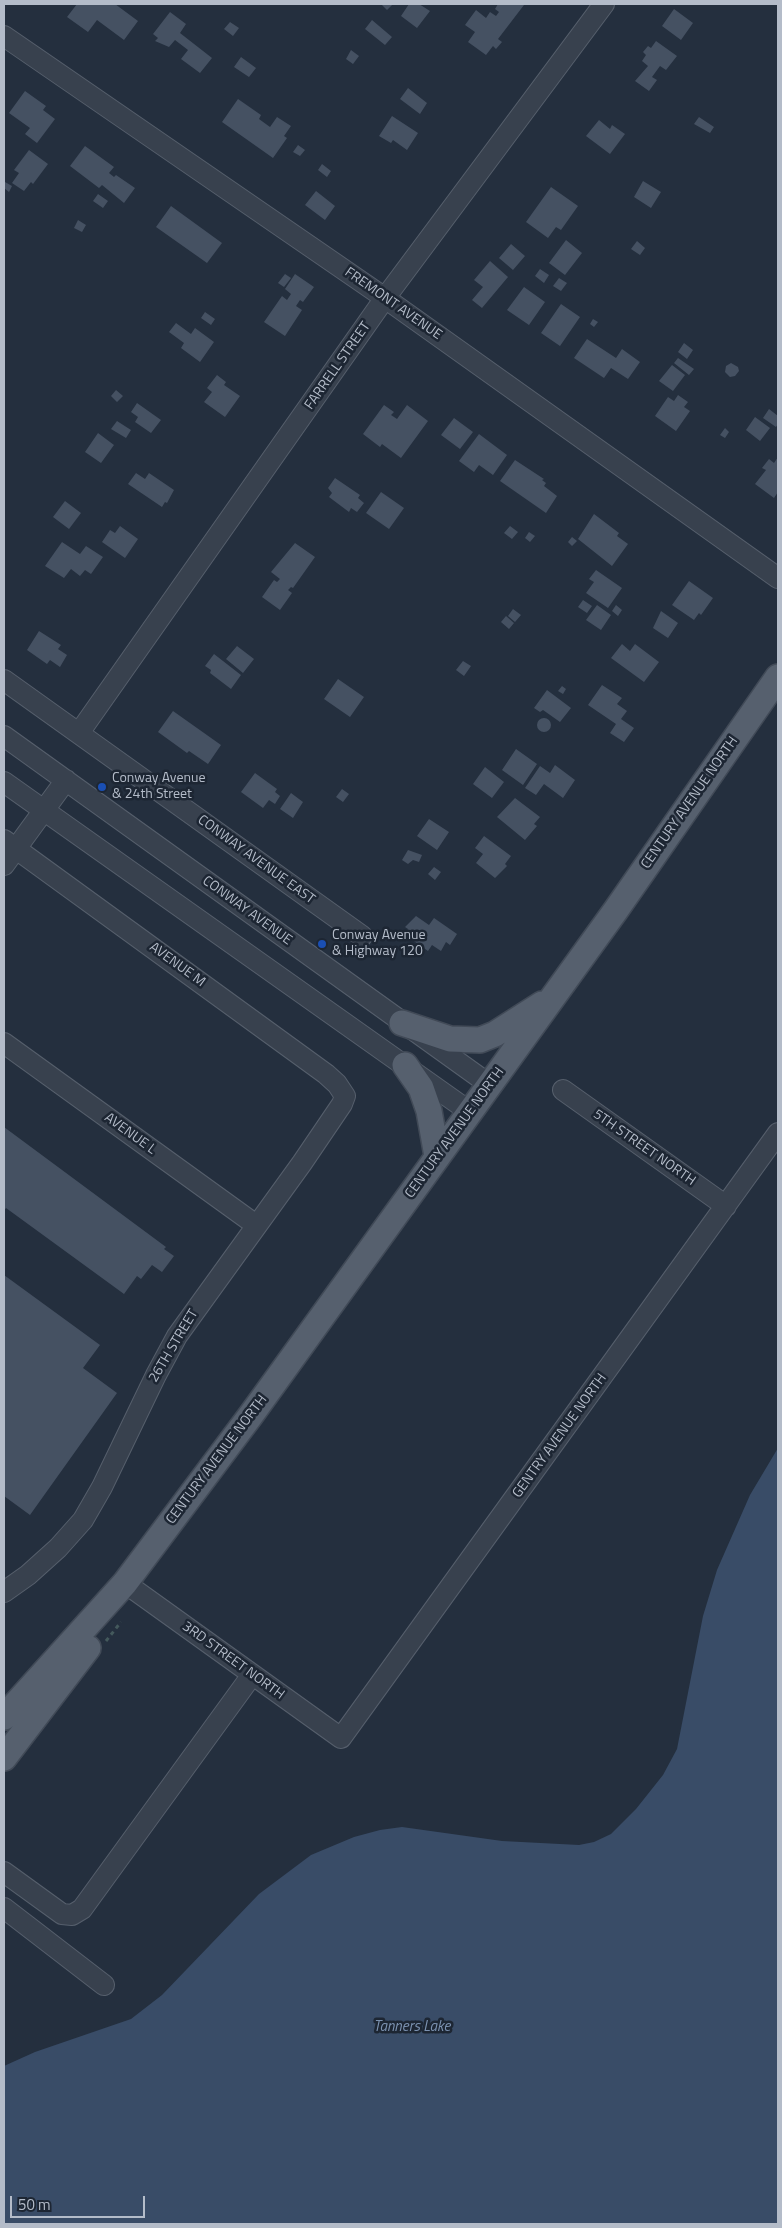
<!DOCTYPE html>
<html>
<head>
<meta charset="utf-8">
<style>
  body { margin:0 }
  #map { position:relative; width:782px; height:2228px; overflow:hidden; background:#242f3e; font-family:"Titillium Web",sans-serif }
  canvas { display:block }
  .frame { position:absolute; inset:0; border:5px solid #b4bcc9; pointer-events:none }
  .scale { position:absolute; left:10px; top:2196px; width:135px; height:22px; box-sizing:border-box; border:2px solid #b4bcc9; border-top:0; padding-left:6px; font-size:15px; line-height:18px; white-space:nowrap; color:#b4bcc9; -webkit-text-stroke:4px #1d2633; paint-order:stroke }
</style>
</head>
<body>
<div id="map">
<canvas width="782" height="2228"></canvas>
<div class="frame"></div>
<div class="scale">50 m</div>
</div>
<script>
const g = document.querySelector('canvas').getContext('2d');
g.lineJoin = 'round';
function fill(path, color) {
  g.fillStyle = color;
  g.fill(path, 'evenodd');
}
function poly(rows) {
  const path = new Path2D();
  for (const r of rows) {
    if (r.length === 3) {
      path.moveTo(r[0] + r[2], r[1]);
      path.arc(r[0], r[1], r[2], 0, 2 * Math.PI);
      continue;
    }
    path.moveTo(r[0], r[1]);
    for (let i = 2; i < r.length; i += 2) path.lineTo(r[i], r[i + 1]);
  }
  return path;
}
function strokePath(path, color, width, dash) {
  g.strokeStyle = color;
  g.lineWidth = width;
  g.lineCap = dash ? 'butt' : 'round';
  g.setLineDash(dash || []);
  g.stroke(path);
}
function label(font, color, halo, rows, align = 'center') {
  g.font = font + ' "Titillium Web",sans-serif';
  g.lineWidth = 5;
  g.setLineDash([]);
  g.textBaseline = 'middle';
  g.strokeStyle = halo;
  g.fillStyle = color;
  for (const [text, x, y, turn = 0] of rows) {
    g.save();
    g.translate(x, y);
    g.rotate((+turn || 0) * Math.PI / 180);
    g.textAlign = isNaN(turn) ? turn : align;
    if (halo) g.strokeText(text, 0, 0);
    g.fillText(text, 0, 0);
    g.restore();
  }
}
const water = poly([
  [778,1448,778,2224,4,2224,4,2066,35,2052,131,2019,162,1995,259,1894,311,1855,354,1837,380,1830,402,1827,502,1841,579,1845,594,1842,611,1834,636,1809,663,1775,677,1749,703,1616,717,1570,750,1495]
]);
const building = poly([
  [77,4,115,4,138,21,124,40,97,20,88,32,67,17],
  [381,4,393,4,387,10],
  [409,4,419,4,430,11,417,28,401,16],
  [498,4,524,5,498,39,502,42,496,49,493,46,486,55,468,42,475,32,465,25,476,10,486,18,490,12,496,16,499,12,495,9],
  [674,9,693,23,681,40,662,26],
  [170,12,186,24,180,33,212,58,200,73,181,59,188,50,175,40,169,47,155,41,158,38,153,34],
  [372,20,392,37,385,45,365,29],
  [230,22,239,28,233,36,224,29],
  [656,41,677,56,666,70,660,66,652,77,657,80,649,91,635,81,648,66,642,61,646,55,643,52,648,46,651,48],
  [351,50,359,56,353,64,346,59],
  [241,57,256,68,249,77,234,67],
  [408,88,427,103,420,114,400,99],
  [25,91,46,106,43,110,55,119,37,143,25,134,30,128,9,113],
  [238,99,261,115,259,119,270,127,277,117,291,126,284,136,287,138,273,158,222,122],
  [392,116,418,133,407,150,393,140,391,143,379,136],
  [699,117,714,127,710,133,694,124],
  [599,120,610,129,612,125,625,134,610,154,586,136],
  [298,145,305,150,300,156,293,152],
  [85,146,114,167,109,173,114,177,116,175,135,188,124,203,102,185,99,188,70,166],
  [29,150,48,164,33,184,31,182,24,191,12,183,19,173,14,170],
  [322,164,331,171,327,177,318,170],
  [643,181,661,192,651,208,634,197],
  [5,182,12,186,9,192,4,188],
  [551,187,578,206,561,230,556,227,548,238,526,222],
  [316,191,335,206,325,220,305,205],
  [98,194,108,201,103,208,93,201],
  [171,206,222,243,207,263,156,227],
  [78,220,86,225,82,232,74,228],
  [566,240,582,253,565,275,549,263],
  [637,241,645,248,640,255,631,249],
  [511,244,525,256,513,270,499,258],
  [490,261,508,277,482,308,472,300,483,287,474,280],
  [540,269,549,275,544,283,535,276],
  [285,274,291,278,284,287,278,283],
  [295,274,314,287,303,302,300,300,296,306,302,310,285,336,264,322,282,296,287,300,291,294,285,289],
  [559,278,567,283,561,291,553,286],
  [524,287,545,302,529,325,507,310],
  [561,304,580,317,560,346,541,333],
  [205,312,215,319,211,325,201,318],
  [593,319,598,322,594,327,590,324],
  [176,323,191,334,195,328,214,342,200,362,181,348,184,343,169,332],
  [587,339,616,358,622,349,640,362,628,379,611,368,604,378,574,358],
  [684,343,693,350,687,359,678,352],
  [678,358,694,369,689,375,674,363],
  [731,363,738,367,739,371,735,376,730,377,725,372,726,366],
  [672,365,685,375,673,391,659,381],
  [217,375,226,382,224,385,240,396,225,417,204,402,212,392,207,388],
  [116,390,123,396,117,402,111,396],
  [678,395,688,402,684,407,690,411,676,431,655,416,668,397,674,401],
  [137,403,161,420,151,433,135,422,138,417,131,412],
  [384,405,394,412,391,415,397,419,407,405,428,421,401,458,382,444,380,447,363,434],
  [769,409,778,416,778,424,776,427,763,418],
  [755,417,770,428,760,441,746,430],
  [454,418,473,432,460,449,441,435],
  [117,421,131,430,126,438,111,429],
  [725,428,729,432,725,438,720,435],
  [98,433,114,445,101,463,85,452],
  [479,434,507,455,493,475,479,465,474,472,459,461],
  [778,457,778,492,774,498,755,484,766,470,762,468,769,459,774,463],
  [515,460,544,479,542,480,546,483,544,486,557,496,546,513,500,481],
  [136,473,145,479,149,473,174,490,167,503,165,502,162,507,128,484],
  [335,478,360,495,358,498,364,503,357,512,351,508,349,512,329,497,332,493,328,488],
  [381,492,404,508,389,529,366,513],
  [65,501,81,513,69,529,53,517],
  [594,514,619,533,617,536,628,544,612,566,578,539],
  [120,526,138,539,125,558,102,542,110,530,115,533],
  [510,526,518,532,512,539,504,533],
  [529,532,535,536,530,542,525,538],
  [572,537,577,541,572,546,568,542],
  [62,542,80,554,86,546,103,557,91,574,85,570,80,576,71,569,64,578,45,566],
  [295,543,315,557,293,588,291,587,288,590,292,593,280,610,262,597,274,580,277,582,280,579,271,572],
  [596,570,622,588,608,608,586,593,594,582,589,579],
  [689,581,713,598,701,615,699,613,694,620,672,605],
  [583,600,592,606,587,613,578,607],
  [597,605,611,615,601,630,586,620],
  [616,605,622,610,618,616,612,611],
  [513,609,521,615,515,622,508,616],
  [661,611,678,623,668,638,653,628],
  [506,616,514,623,509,629,501,622],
  [39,631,61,645,58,649,67,655,60,667,50,660,47,664,27,650],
  [622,644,630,651,635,644,659,662,644,682,611,658],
  [237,646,254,659,243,673,226,659],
  [214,654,241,675,231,689,210,673,211,670,205,666],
  [463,661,471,666,464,676,456,670],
  [338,679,364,697,350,717,324,699],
  [602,685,622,698,617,704,627,711,621,719,634,728,624,742,610,733,616,724,588,705],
  [562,686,566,689,563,694,558,691],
  [547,690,571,708,560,722,543,710,540,712,534,708],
  [173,711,221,745,208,764,189,751,187,753,158,732],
  [544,725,7],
  [516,749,537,764,523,785,502,770],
  [555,765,575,780,563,798,544,784,536,795,525,788,540,766,550,773],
  [485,767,504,782,492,798,473,784],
  [255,773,277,789,275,792,280,796,275,804,269,800,263,808,241,792],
  [342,789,349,794,343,802,336,797],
  [291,793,303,802,293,818,280,809],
  [515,798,540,817,534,824,537,826,525,840,497,817],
  [429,819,449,832,437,850,417,836],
  [484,836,511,856,505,864,507,866,495,878,476,863,483,854,475,848],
  [408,850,422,855,419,862,413,860,408,864,402,860],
  [434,867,441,872,435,880,428,874],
  [416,916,429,925,434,918,457,934,450,945,446,942,441,951,432,945,428,951,404,934,408,929,405,927],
  [4,1127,166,1247,164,1249,174,1256,162,1272,152,1265,141,1279,137,1276,124,1294,6,1208,4,1211],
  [4,1275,100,1345,83,1368,117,1393,30,1515,4,1496]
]);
const path = poly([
  [106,1641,121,1622]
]);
const minor = poly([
  [4,36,385,298,778,578],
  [4,680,362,936],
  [79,733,385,298,604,4],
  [4,736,490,1085],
  [4,782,470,1112],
  [4,840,326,1074,337,1084,345,1096,342,1104,302,1163,177,1336,156,1375,102,1487,83,1520,58,1548,28,1575,4,1592],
  [4,865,66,780],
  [4,1043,256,1225],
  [563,1090,726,1206],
  [125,1583,341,1738,778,1133],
  [4,1872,62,1914,72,1915,82,1909,252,1675],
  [4,1908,104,1985]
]);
const major = poly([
  [402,1023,450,1039,480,1040,495,1034,542,1004],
  [405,1065,421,1088,429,1111,437,1156],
  [4,1717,125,1583,251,1415,616,910,778,677],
  [4,1758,88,1648]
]);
const markers = [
  [102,787,5,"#1a4fb4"],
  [322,944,5,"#1a4fb4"]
];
const streetNames = [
  ["FREMONT AVENUE",393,304,35],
  ["FARRELL STREET",338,366,-55],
  ["CENTURY AVENUE NORTH",690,803,-55],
  ["CONWAY AVENUE EAST",256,860,36],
  ["CONWAY AVENUE",247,911,36],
  ["AVENUE M",177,965,36],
  ["CENTURY AVENUE NORTH",455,1133,-54],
  ["AVENUE L",130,1134,36],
  ["5TH STREET NORTH",644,1148,35],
  ["26TH STREET",174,1346,-59],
  ["GENTRY AVENUE NORTH",560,1436,-54],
  ["CENTURY AVENUE NORTH",217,1460,-53],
  ["3RD STREET NORTH",233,1661,36]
];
const poiNames = [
  ["Conway Avenue",112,779],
  ["& 24th Street",112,795],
  ["Conway Avenue",332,936],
  ["& Highway 120",332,952]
];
const waterNames = [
  ["Tanners Lake",412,2027]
];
fill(water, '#394c67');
fill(building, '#455162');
strokePath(minor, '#565f6c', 22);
strokePath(major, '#414a57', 28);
strokePath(path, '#44595c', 3, [4, 4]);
strokePath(minor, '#38414e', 20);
strokePath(major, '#56606e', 25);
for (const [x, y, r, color] of markers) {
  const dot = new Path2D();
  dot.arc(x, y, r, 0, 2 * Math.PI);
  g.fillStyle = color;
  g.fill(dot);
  strokePath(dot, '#1d2633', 2);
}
label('14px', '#b4bcc9', '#1d2633', streetNames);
label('14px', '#b4bcc9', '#1d2633', poiNames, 'left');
label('italic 15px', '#7c92b1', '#1d2633', waterNames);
</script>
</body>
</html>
